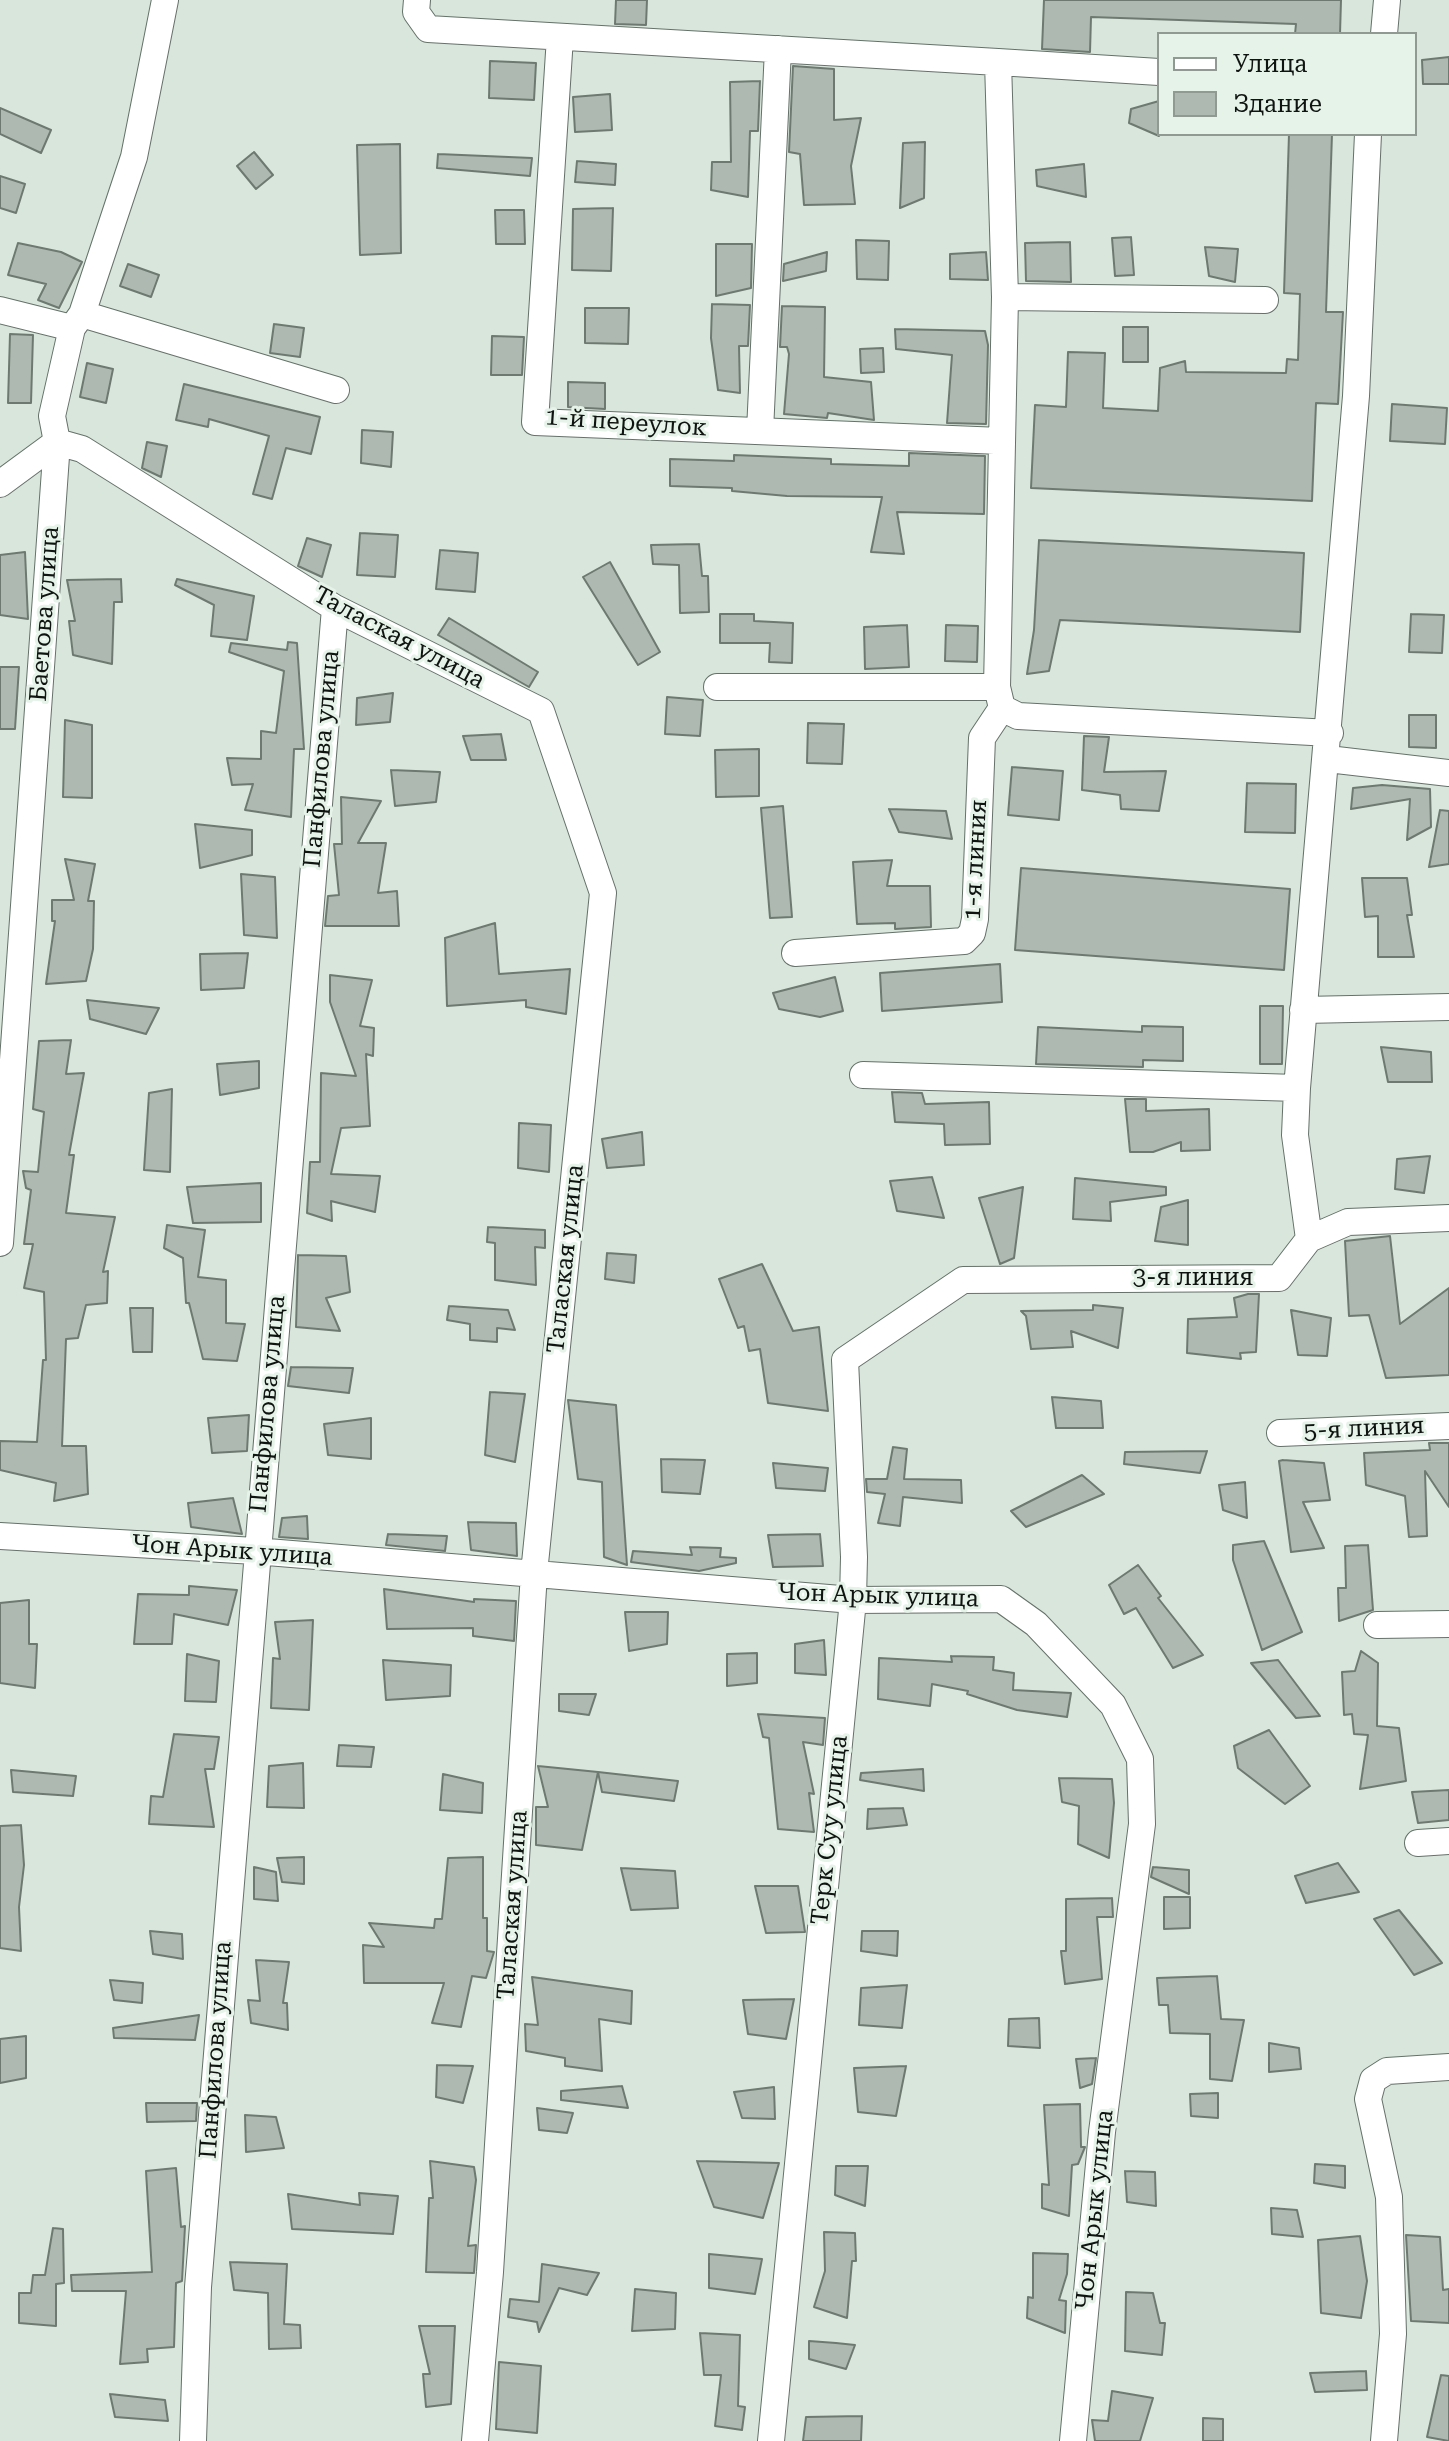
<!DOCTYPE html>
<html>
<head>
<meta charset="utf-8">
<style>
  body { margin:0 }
  #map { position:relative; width:1449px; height:2441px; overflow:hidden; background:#d8e6dc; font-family:"Roboto Serif",serif }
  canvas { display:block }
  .legend { position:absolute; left:1157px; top:32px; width:260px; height:104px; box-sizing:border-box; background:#e6f3e9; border:2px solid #909a93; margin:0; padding:10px 14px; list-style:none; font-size:24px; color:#101411 }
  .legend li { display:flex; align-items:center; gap:16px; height:40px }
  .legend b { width:40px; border:2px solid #909a93 }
</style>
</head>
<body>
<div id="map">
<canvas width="1449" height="2441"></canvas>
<ul class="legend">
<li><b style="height:10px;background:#fff"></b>Улица</li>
<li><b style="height:22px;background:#aebab1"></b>Здание</li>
</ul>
</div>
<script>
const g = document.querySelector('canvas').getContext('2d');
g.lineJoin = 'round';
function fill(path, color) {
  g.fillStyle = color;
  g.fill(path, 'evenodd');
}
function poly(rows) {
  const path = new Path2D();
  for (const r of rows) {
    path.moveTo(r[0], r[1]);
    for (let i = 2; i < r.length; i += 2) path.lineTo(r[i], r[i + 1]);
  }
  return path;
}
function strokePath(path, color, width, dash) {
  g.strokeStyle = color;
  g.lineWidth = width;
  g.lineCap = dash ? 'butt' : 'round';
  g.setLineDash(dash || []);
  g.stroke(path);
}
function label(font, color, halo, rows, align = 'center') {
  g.font = font + ' "Roboto Serif",serif';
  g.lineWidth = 6;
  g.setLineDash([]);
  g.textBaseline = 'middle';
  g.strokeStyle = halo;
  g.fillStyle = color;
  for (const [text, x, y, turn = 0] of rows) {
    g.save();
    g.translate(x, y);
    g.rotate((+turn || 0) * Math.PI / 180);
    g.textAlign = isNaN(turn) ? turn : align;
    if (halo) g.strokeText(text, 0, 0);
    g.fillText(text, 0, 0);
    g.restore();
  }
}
const building = poly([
  [616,0,647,0,646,25,615,24,616,0],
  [1044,0,1341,0,1340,34,1295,34,1296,24,1091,17,1090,52,1042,49,1044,0],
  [1449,57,1449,84,1423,84,1422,60,1449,57],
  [490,61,536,63,534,100,489,98,490,61],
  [793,66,834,69,834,120,861,118,851,166,855,204,804,205,800,154,789,152,793,66],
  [760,81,758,131,750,131,748,197,711,190,712,162,731,162,730,82,760,81],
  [610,94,612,130,575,132,573,97,610,94],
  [1159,101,1159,136,1129,123,1131,109,1159,101],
  [0,108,51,130,41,153,0,134,0,108],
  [1289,134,1332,134,1326,312,1343,312,1338,404,1316,403,1312,501,1031,488,1035,405,1066,407,1068,352,1105,353,1103,408,1158,411,1160,368,1185,361,1186,372,1286,373,1287,359,1298,360,1300,294,1284,293,1289,134],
  [925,142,924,198,900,208,903,143,925,142],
  [400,144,401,253,360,255,357,145,400,144],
  [254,152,273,175,256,189,237,166,254,152],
  [438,154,532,158,530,176,437,168,438,154],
  [577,161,616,164,615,185,575,182,577,161],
  [1084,164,1086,197,1037,186,1036,170,1084,164],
  [0,176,25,184,16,213,0,208,0,176],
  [613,208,611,271,572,270,573,209,613,208],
  [495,210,524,210,525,244,496,244,495,210],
  [1131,237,1134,275,1115,276,1112,238,1131,237],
  [856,240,889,241,888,280,857,279,856,240],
  [1070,242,1071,282,1026,281,1025,243,1070,242],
  [18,243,61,252,82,262,59,308,38,300,46,284,8,275,18,243],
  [716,244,752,244,751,288,716,296,716,244],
  [1205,247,1238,249,1235,282,1209,276,1205,247],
  [827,252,826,271,783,281,784,264,827,252],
  [986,252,988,280,950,279,950,254,986,252],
  [128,264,159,275,151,297,120,286,128,264],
  [712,304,750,305,748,346,739,346,740,393,718,390,711,338,712,304],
  [782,306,825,307,824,377,871,382,874,420,828,413,827,418,784,414,789,354,787,347,780,347,782,306],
  [585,308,629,308,628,344,585,343,585,308],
  [274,324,304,328,300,357,270,353,274,324],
  [1123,327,1148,327,1148,362,1123,362,1123,327],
  [895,329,985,331,988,345,986,424,947,423,952,355,896,349,895,329],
  [10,334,33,335,31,403,8,403,10,334],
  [492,336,524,337,522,375,491,375,492,336],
  [883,348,884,372,861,373,860,349,883,348],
  [87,363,113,369,106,403,80,397,87,363],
  [568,382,605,383,605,409,568,407,568,382],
  [184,384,320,417,311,454,286,448,272,499,253,494,269,436,209,419,208,427,176,420,184,384],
  [1392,404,1447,408,1445,444,1390,441,1392,404],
  [362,430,393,432,391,467,361,463,362,430],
  [147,442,167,446,161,477,142,468,147,442],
  [909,453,985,456,984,514,897,512,904,554,871,552,882,497,787,496,732,491,732,488,670,486,670,459,734,461,734,455,831,459,831,464,909,466,909,453],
  [360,533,398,535,395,577,357,575,360,533],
  [307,538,331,545,322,577,298,566,307,538],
  [1039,540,1304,553,1300,632,1060,620,1049,671,1027,674,1034,630,1039,540],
  [699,544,702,576,708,576,709,612,680,613,679,565,653,564,651,545,699,544],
  [440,550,478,553,475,592,436,589,440,550],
  [25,552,28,619,0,615,0,555,25,552],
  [610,562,660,652,638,665,583,577,610,562],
  [121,579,122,602,114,602,112,664,73,655,69,621,75,621,67,580,121,579],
  [177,579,254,596,247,640,211,636,214,605,175,585,177,579],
  [720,614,754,614,754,621,793,623,792,663,769,662,770,643,720,643,720,614],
  [1411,614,1444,615,1442,653,1409,652,1411,614],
  [449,618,538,672,529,687,438,635,449,618],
  [907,625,909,667,865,669,864,627,907,625],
  [946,625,978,626,977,662,945,661,946,625],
  [288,642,297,643,304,749,294,749,291,817,245,810,253,784,232,785,227,758,261,759,261,731,276,733,284,671,229,652,231,643,287,650,288,642],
  [0,667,19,667,15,729,0,729,0,667],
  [393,693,390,722,356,725,357,698,393,693],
  [667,697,703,700,700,736,665,734,667,697],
  [1409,715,1436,715,1436,748,1409,747,1409,715],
  [65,720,92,725,92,798,63,797,65,720],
  [808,723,844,724,842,764,807,763,808,723],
  [501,734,506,760,471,760,463,736,501,734],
  [1084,736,1109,737,1104,772,1166,771,1159,811,1121,809,1120,795,1082,790,1084,736],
  [759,749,759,796,716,797,715,750,759,749],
  [1012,767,1063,771,1059,820,1008,815,1012,767],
  [391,770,440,772,436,802,395,806,391,770],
  [1247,783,1296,784,1295,833,1245,832,1247,783],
  [1382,785,1430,789,1431,827,1407,840,1410,799,1351,809,1353,788,1382,785],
  [341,797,381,801,358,843,386,843,378,893,397,891,399,926,325,926,328,896,339,895,334,844,342,844,341,797],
  [783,806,792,917,770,918,761,808,783,806],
  [889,809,946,811,952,839,899,832,889,809],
  [1440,810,1449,811,1449,864,1429,867,1440,810],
  [195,824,252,830,252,855,200,868,195,824],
  [65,859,95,864,88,901,94,901,93,949,86,981,46,984,55,921,52,921,52,900,74,900,65,859],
  [892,860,887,886,930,886,931,927,895,929,895,923,857,924,853,862,892,860],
  [1021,868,1290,889,1284,970,1015,950,1021,868],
  [241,874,275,877,277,938,244,935,241,874],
  [1362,878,1407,878,1412,915,1407,915,1414,957,1378,957,1378,916,1365,917,1362,878],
  [495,923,499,974,570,969,566,1014,526,1007,526,1000,447,1006,445,938,495,923],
  [248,953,244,988,201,990,200,954,248,953],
  [1000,964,1002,1002,882,1011,880,973,1000,964],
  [330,975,372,980,360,1026,374,1028,373,1056,366,1054,370,1126,341,1128,331,1174,380,1176,375,1212,331,1201,332,1221,307,1213,310,1162,320,1162,321,1073,356,1076,330,1002,330,975],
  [835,977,843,1011,820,1017,779,1009,773,993,835,977],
  [87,1000,159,1008,146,1034,90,1019,87,1000],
  [1260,1006,1283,1006,1282,1064,1260,1064,1260,1006],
  [1142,1026,1183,1027,1183,1061,1143,1060,1143,1067,1036,1064,1038,1027,1142,1032,1142,1026],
  [71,1040,66,1074,84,1073,69,1155,74,1155,66,1213,115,1217,103,1272,108,1271,107,1303,86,1305,78,1338,66,1339,62,1446,86,1446,88,1494,54,1501,56,1483,0,1470,0,1441,37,1442,43,1360,46,1360,44,1292,24,1288,33,1244,24,1244,31,1190,26,1188,23,1171,38,1172,44,1112,33,1109,39,1041,71,1040],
  [1381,1047,1431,1052,1432,1082,1388,1082,1381,1047],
  [259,1061,259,1088,220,1095,217,1064,259,1061],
  [172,1089,170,1172,144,1170,149,1093,172,1089],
  [892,1092,922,1093,925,1104,989,1102,990,1144,945,1145,944,1124,895,1122,892,1092],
  [1125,1099,1146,1099,1146,1111,1209,1109,1210,1150,1181,1151,1181,1142,1153,1152,1130,1152,1125,1099],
  [519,1123,551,1125,549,1172,518,1168,519,1123],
  [642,1132,644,1165,607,1168,602,1139,642,1132],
  [1430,1156,1424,1193,1395,1189,1397,1159,1430,1156],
  [932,1177,944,1218,897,1211,890,1181,932,1177],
  [1075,1178,1166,1187,1166,1195,1110,1202,1111,1221,1073,1219,1075,1178],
  [261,1183,261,1222,193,1223,187,1187,261,1183],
  [1023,1187,1014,1258,1000,1264,979,1198,1023,1187],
  [1188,1200,1188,1245,1155,1241,1161,1207,1188,1200],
  [167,1225,205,1230,198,1277,226,1280,226,1323,245,1324,237,1361,203,1359,189,1303,186,1303,183,1258,164,1248,167,1225],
  [488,1227,545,1230,545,1248,535,1247,536,1285,495,1280,495,1243,487,1242,488,1227],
  [1390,1236,1400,1324,1449,1288,1449,1375,1386,1378,1369,1315,1349,1316,1345,1241,1390,1236],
  [607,1253,636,1255,634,1283,605,1279,607,1253],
  [298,1255,346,1256,350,1292,326,1298,340,1331,296,1327,298,1255],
  [762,1264,793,1331,819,1327,828,1411,768,1403,760,1349,749,1351,744,1326,738,1328,719,1279,762,1264],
  [1248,1294,1259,1294,1256,1352,1240,1353,1241,1359,1187,1353,1188,1319,1237,1317,1234,1298,1248,1294],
  [1093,1305,1123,1308,1118,1348,1071,1331,1073,1347,1031,1349,1026,1316,1021,1311,1093,1310,1093,1305],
  [449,1306,508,1310,515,1330,497,1328,497,1342,470,1340,470,1324,447,1320,449,1306],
  [130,1308,153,1308,152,1352,133,1352,130,1308],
  [1291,1310,1331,1318,1327,1356,1298,1355,1291,1310],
  [291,1367,353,1368,349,1393,288,1386,291,1367],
  [490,1392,525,1394,515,1462,485,1455,490,1392],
  [1052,1397,1101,1401,1103,1428,1056,1428,1052,1397],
  [568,1400,616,1405,627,1565,604,1557,602,1482,578,1479,568,1400],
  [249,1415,247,1451,212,1453,208,1418,249,1415],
  [371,1418,371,1459,328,1455,324,1424,371,1418],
  [1429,1443,1449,1443,1449,1507,1425,1471,1427,1536,1409,1537,1405,1496,1366,1485,1364,1453,1430,1450,1429,1443],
  [893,1447,907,1449,904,1479,961,1480,962,1503,903,1497,900,1526,878,1523,885,1494,867,1492,866,1479,887,1479,893,1447],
  [1207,1451,1200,1473,1124,1464,1125,1452,1207,1451],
  [661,1459,705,1460,700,1494,662,1492,661,1459],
  [1283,1460,1324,1463,1330,1500,1303,1502,1324,1548,1291,1552,1279,1461,1283,1460],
  [773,1463,828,1468,825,1491,776,1488,773,1463],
  [1082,1475,1104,1494,1026,1527,1011,1511,1082,1475],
  [1245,1482,1247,1518,1223,1510,1219,1485,1245,1482],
  [233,1498,242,1534,191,1527,188,1503,233,1498],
  [307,1516,308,1539,279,1537,282,1518,307,1516],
  [468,1522,516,1523,517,1556,471,1550,468,1522],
  [388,1534,447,1536,445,1551,386,1545,388,1534],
  [820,1534,823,1566,773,1567,768,1535,820,1534],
  [1264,1541,1302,1632,1262,1650,1233,1560,1233,1545,1264,1541],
  [1368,1545,1373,1610,1339,1621,1338,1588,1346,1588,1345,1546,1368,1545],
  [690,1547,721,1548,720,1557,736,1558,736,1563,699,1571,631,1562,633,1551,692,1555,690,1547],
  [1138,1565,1161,1596,1158,1598,1203,1655,1173,1668,1136,1608,1124,1614,1109,1585,1138,1565],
  [189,1586,237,1590,228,1625,174,1614,172,1644,134,1644,138,1594,189,1595,189,1586],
  [384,1589,474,1602,474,1599,516,1601,514,1641,473,1636,473,1628,387,1629,384,1589],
  [29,1600,29,1644,37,1644,35,1688,0,1683,0,1603,29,1600],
  [625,1612,668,1612,667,1644,629,1651,625,1612],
  [313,1620,309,1710,271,1708,273,1658,280,1659,275,1622,313,1620],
  [824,1640,826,1675,795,1673,795,1644,824,1640],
  [1361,1651,1378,1663,1377,1726,1399,1728,1406,1781,1360,1789,1368,1735,1354,1734,1352,1714,1344,1715,1342,1672,1355,1671,1361,1651],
  [757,1653,757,1683,727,1686,727,1654,757,1653],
  [187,1654,219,1661,216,1702,185,1701,187,1654],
  [951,1656,994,1657,993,1670,1014,1673,1013,1690,1071,1693,1067,1717,1017,1710,967,1694,968,1691,932,1684,930,1706,878,1699,879,1658,952,1662,951,1656],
  [383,1660,451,1665,450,1696,386,1700,383,1660],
  [1278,1660,1320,1716,1296,1718,1251,1663,1278,1660],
  [559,1694,596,1694,589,1715,559,1711,559,1694],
  [758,1714,825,1718,823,1745,803,1742,814,1794,809,1793,814,1832,778,1829,769,1738,763,1737,758,1714],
  [1269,1730,1310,1786,1285,1804,1238,1768,1234,1746,1269,1730],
  [174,1734,219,1737,214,1769,205,1769,214,1827,149,1824,151,1796,163,1797,174,1734],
  [339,1745,374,1747,371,1767,337,1766,339,1745],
  [303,1763,304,1808,267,1807,269,1766,303,1763],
  [538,1766,598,1772,582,1850,536,1845,536,1807,548,1807,538,1766],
  [923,1769,924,1791,860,1780,861,1773,923,1769],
  [11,1770,76,1776,73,1796,13,1792,11,1770],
  [598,1772,678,1781,674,1801,602,1792,598,1772],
  [443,1774,483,1783,482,1813,440,1810,443,1774],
  [1059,1778,1112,1779,1114,1803,1109,1858,1078,1844,1079,1806,1062,1802,1059,1778],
  [1449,1790,1449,1820,1418,1823,1412,1792,1449,1790],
  [903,1808,907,1825,867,1829,868,1809,903,1808],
  [21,1825,24,1865,19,1907,21,1951,0,1948,0,1826,21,1825],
  [304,1857,304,1884,282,1882,277,1858,304,1857],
  [483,1857,483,1918,487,1918,487,1951,494,1952,486,1978,472,1976,461,2027,432,2023,444,1983,364,1983,363,1945,384,1947,369,1923,434,1928,435,1919,442,1919,448,1858,483,1857],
  [1338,1863,1359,1892,1306,1903,1295,1876,1338,1863],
  [254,1867,276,1872,278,1901,254,1899,254,1867],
  [1153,1867,1189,1870,1189,1894,1151,1877,1153,1867],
  [621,1868,675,1871,678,1908,631,1910,621,1868],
  [755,1886,798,1886,805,1932,766,1933,755,1886],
  [1164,1897,1190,1897,1190,1928,1164,1929,1164,1897],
  [1112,1898,1113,1917,1097,1917,1102,1979,1065,1984,1061,1951,1066,1951,1066,1899,1112,1898],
  [1399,1910,1442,1963,1414,1975,1374,1919,1399,1910],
  [150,1931,182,1934,183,1959,153,1954,150,1931],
  [862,1931,898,1931,897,1956,861,1951,862,1931],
  [256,1960,289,1962,283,2003,287,2003,288,2030,251,2023,248,2000,260,2001,256,1960],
  [1217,1976,1221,2019,1244,2020,1232,2081,1210,2079,1210,2034,1170,2033,1168,2005,1159,2005,1157,1978,1217,1976],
  [532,1977,632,1991,631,2024,599,2019,602,2071,565,2066,565,2058,526,2051,525,2024,538,2025,532,1977],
  [110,1980,143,1983,142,2003,114,2000,110,1980],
  [907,1985,902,2028,859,2025,861,1988,907,1985],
  [794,1999,786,2039,748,2034,743,2000,794,1999],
  [199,2015,195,2040,114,2038,113,2028,199,2015],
  [1039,2018,1040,2048,1008,2046,1009,2019,1039,2018],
  [26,2036,26,2078,0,2083,0,2039,26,2036],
  [1269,2043,1299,2048,1301,2069,1269,2072,1269,2043],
  [1096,2058,1092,2084,1080,2088,1076,2059,1096,2058],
  [437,2065,473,2066,463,2103,436,2097,437,2065],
  [906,2066,896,2116,858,2112,854,2068,906,2066],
  [622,2086,628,2108,561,2100,561,2091,622,2086],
  [774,2087,775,2119,742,2118,734,2092,774,2087],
  [1218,2093,1218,2118,1191,2116,1190,2094,1218,2093],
  [146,2103,197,2103,196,2121,147,2122,146,2103],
  [1080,2104,1081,2147,1085,2147,1078,2164,1072,2165,1069,2216,1042,2208,1042,2184,1049,2185,1044,2105,1080,2104],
  [537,2108,573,2113,567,2133,539,2130,537,2108],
  [245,2115,276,2117,284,2148,246,2152,245,2115],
  [430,2161,474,2167,476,2180,468,2246,476,2245,474,2273,426,2272,429,2198,433,2198,430,2161],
  [697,2161,779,2163,763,2218,714,2207,697,2161],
  [1315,2164,1345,2166,1345,2188,1314,2183,1315,2164],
  [836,2166,868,2166,865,2206,835,2195,836,2166],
  [176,2168,181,2227,185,2226,182,2281,176,2283,174,2347,147,2349,148,2362,120,2364,126,2291,72,2291,71,2275,152,2272,146,2171,176,2168],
  [1125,2171,1155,2172,1156,2206,1127,2202,1125,2171],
  [359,2193,398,2196,393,2234,292,2229,288,2194,360,2205,359,2193],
  [1271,2208,1297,2210,1303,2237,1272,2234,1271,2208],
  [53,2228,63,2229,64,2283,56,2284,56,2326,19,2323,19,2293,31,2293,33,2275,45,2275,53,2228],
  [824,2232,855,2233,856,2261,852,2261,847,2318,814,2307,825,2271,824,2232],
  [1406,2235,1440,2237,1443,2290,1449,2289,1449,2323,1411,2321,1406,2235],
  [1360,2236,1367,2281,1361,2318,1321,2313,1318,2240,1360,2236],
  [1033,2253,1068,2254,1067,2274,1059,2300,1066,2301,1065,2333,1027,2318,1028,2297,1033,2298,1033,2253],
  [709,2254,762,2259,755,2294,709,2288,709,2254],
  [230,2262,287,2264,284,2324,300,2325,301,2348,269,2349,268,2293,234,2290,230,2262],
  [542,2264,599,2273,587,2295,559,2288,539,2332,537,2322,508,2317,510,2299,539,2302,542,2264],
  [635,2289,676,2293,675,2329,632,2331,635,2289],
  [1126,2292,1153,2293,1160,2323,1165,2323,1162,2355,1125,2351,1126,2292],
  [419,2326,455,2326,451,2404,426,2407,423,2374,430,2374,419,2326],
  [700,2333,740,2335,738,2406,745,2407,742,2430,715,2426,721,2375,704,2375,700,2333],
  [809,2341,836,2343,855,2345,846,2369,809,2359,809,2341],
  [499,2362,541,2366,537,2433,496,2429,499,2362],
  [1366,2371,1367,2390,1315,2392,1310,2373,1366,2371],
  [1441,2375,1449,2376,1449,2441,1427,2437,1441,2375],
  [1112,2391,1153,2398,1140,2441,1095,2441,1092,2420,1108,2421,1112,2391],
  [110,2394,165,2400,168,2421,115,2417,110,2394],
  [862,2416,861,2441,803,2441,806,2417,862,2416],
  [1203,2418,1223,2419,1223,2441,1203,2441,1203,2418]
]);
const street = poly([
  [417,0,416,12,428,29,998,62,1005,297,997,687,1002,708,1018,716,1330,733],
  [1384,34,1387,0],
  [560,37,535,422,1001,441],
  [998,62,1159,72],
  [1005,297,1265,300],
  [0,310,72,328],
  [82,314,336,390],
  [760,431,778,49],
  [0,484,57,442,82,449,335,608,541,711,603,893,534,1573,490,2272,475,2441],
  [717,687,997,687],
  [1328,759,1449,773],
  [795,953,964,941,972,933,975,919,982,738,1002,708],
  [1303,1010,1449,1007],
  [863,1075,1297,1088],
  [1309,1239,1295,1135,1297,1088,1356,396,1368,134],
  [0,1243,57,442,52,416,72,328,82,314,134,157,165,0],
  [1280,1433,1449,1426],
  [0,1536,255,1551,853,1600,1001,1599,1036,1624,1113,1705,1140,1759,1142,1824,1102,2132,1073,2441],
  [1377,1625,1449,1624],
  [1418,1843,1449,1841],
  [193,2441,198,2287,335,608],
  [771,2441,853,1600,854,1557,845,1360,963,1280,1279,1278,1309,1239,1348,1222,1449,1218],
  [1384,2441,1393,2334,1389,2197,1368,2099,1373,2080,1387,2071,1449,2067]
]);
const streetNames = [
  ["1-й переулок",626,423,4],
  ["Баетова улица",45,614,-86],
  ["Талаская улица",399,638,28],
  ["Панфилова улица",322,759,-85],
  ["1-я линия",976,860,-87],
  ["Талаская улица",566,1259,-84],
  ["3-я линия",1193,1278],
  ["Панфилова улица",268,1404,-85],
  ["5-я линия",1364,1429,-3],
  ["Чон Арык улица",232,1551,4],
  ["Чон Арык улица",878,1596,2],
  ["Терк Суу улица",830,1830,-84],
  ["Талаская улица",513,1905,-86],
  ["Панфилова улица",216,2050,-86],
  ["Чон Арык улица",1095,2210,-84]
];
fill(building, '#aebab1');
strokePath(building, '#6e7a71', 2);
strokePath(street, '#657169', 28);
strokePath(street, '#fff', 26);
label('24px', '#101411', '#e6f3e9', streetNames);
</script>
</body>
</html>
